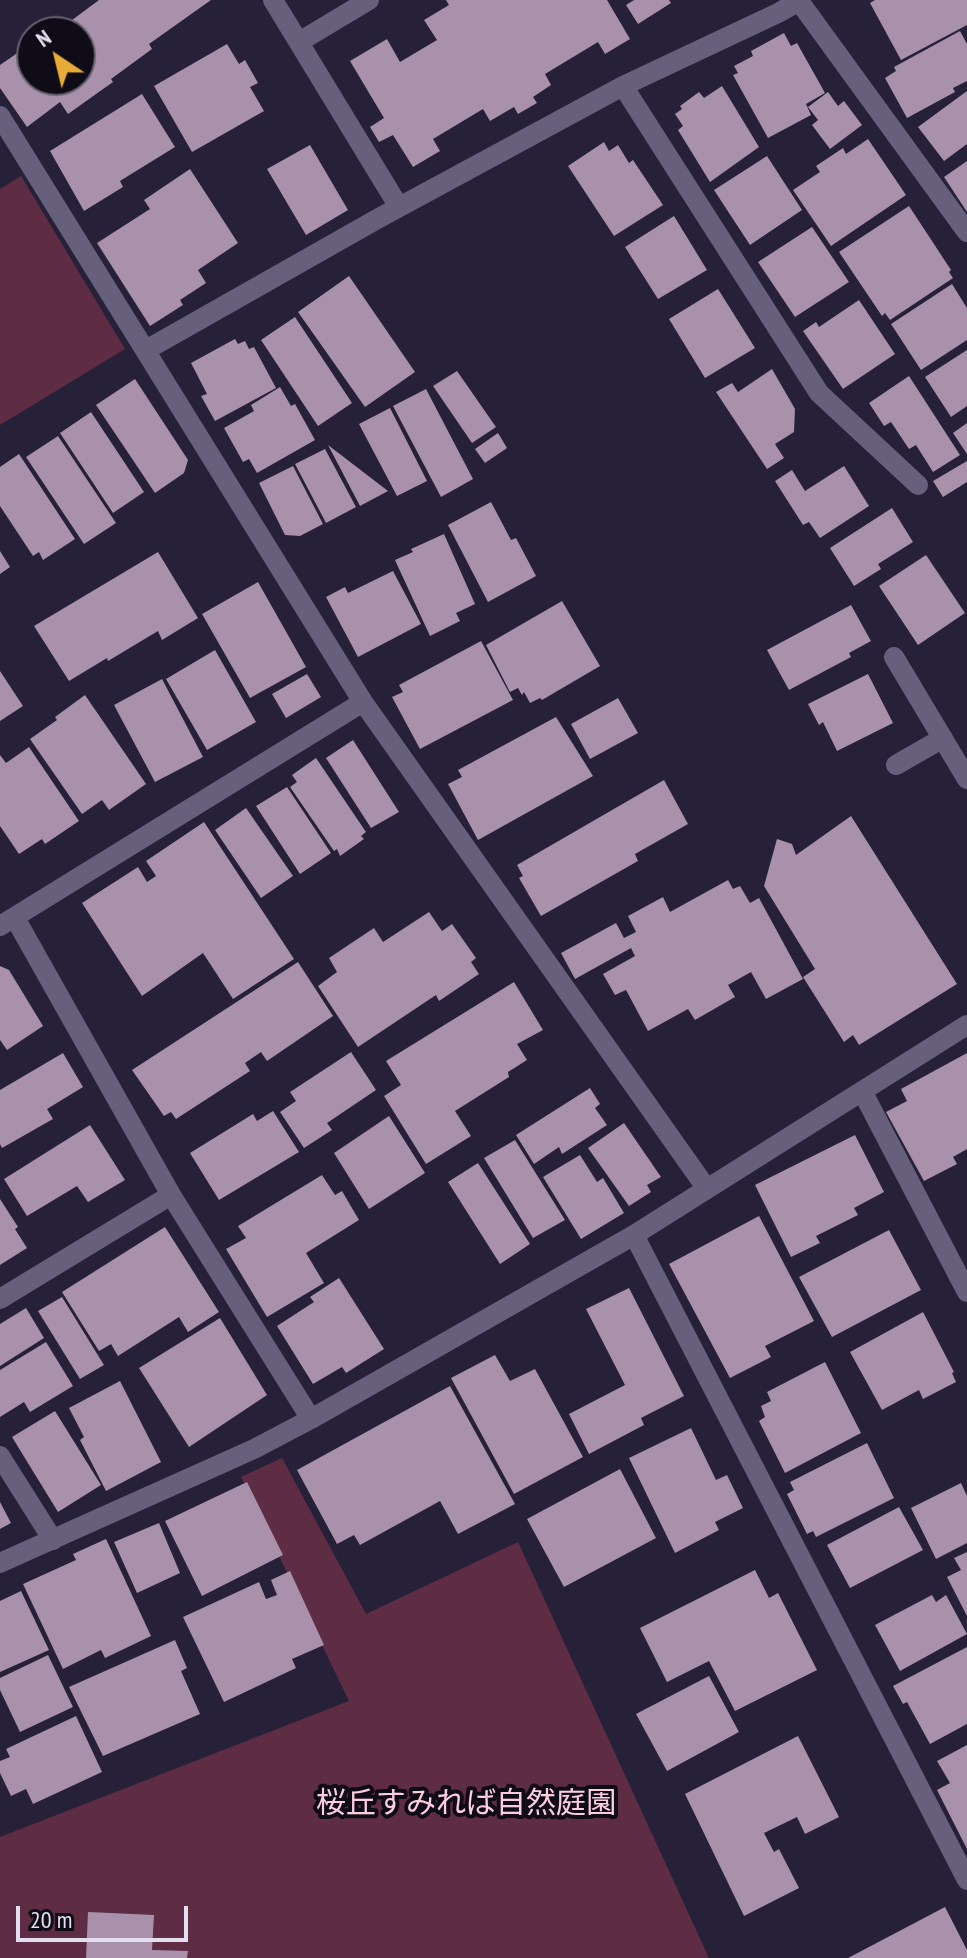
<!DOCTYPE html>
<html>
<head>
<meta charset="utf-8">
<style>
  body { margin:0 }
  #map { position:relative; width:967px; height:1958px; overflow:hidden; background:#262039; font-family:"PT Sans Narrow",sans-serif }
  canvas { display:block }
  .north { position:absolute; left:16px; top:16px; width:80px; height:80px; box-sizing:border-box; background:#0f0c17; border:2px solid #64606e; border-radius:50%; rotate:325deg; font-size:22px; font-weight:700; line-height:32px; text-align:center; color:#e3dff0 }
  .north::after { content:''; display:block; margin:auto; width:28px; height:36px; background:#e8ab37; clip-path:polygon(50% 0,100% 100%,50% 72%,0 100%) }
  .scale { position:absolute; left:16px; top:1906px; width:172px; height:36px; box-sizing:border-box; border:4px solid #e3dff0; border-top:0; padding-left:10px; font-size:24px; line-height:28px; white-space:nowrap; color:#e3dff0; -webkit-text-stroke:6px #0f0c17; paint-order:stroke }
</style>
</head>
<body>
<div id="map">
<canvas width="967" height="1958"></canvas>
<div class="north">N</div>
<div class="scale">20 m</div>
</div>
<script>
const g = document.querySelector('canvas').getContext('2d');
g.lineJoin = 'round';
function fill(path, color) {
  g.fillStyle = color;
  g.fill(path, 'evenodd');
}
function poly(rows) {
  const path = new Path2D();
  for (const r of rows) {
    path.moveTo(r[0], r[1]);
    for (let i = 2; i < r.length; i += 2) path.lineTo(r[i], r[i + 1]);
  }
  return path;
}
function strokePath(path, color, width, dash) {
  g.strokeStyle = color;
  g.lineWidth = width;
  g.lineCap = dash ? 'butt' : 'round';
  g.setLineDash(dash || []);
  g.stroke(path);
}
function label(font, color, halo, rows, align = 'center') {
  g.font = font + ' "PT Sans Narrow","Noto Sans JP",sans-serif';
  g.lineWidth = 8;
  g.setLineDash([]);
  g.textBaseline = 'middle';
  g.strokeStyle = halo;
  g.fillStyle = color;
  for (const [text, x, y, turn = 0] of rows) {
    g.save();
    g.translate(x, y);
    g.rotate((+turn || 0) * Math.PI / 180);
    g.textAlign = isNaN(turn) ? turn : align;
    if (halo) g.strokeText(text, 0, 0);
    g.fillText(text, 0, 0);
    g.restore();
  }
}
const green = poly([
  [21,176,125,349,0,425,0,189],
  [282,1458,366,1614,518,1542,709,1958,0,1958,0,1837,349,1701,241,1477]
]);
const building = poly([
  [99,0,211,0,149,44,152,49,111,79,113,82,68,114,60,102,27,127,0,88,0,65,32,43,32,80,80,80,80,32,64,32,71,27,68,23],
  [446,0,607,0,630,39,605,54,598,42,545,74,551,85,533,97,537,103,518,114,514,107,490,121,483,109,433,139,440,151,413,167,393,135,379,142,370,127,384,118,350,61,387,39,400,62,437,40,424,20,449,5],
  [634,0,669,0,671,3,638,24,626,5],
  [875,0,967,0,967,25,901,60,870,3],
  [960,31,967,44,967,81,953,88,955,92,907,118,885,78,896,71,894,67],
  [784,33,791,46,797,43,825,93,806,104,811,115,768,138,733,75,738,73,734,66,753,56,751,51],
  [227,44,239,64,245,60,258,83,250,87,264,111,192,152,154,86],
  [722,86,759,147,710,182,678,130,683,126,675,114,682,109,680,106,699,92,704,98],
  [967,91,967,144,944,161,918,127],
  [828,92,838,106,844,101,862,125,830,149,812,125,818,120,808,107],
  [142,94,175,147,120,181,123,187,84,211,50,151],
  [868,139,906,195,831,246,793,190,820,172,816,166,843,148,846,154],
  [604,142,609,151,618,145,629,163,633,160,663,205,614,236,568,166],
  [310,145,348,210,306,235,267,169],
  [767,156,802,210,750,245,714,190],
  [967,161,967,212,944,177],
  [190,169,238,243,198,270,206,283,180,300,183,305,150,326,97,243,150,209,144,200],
  [909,206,951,270,949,272,953,278,890,320,885,313,882,316,839,252],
  [674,216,707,270,658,299,625,247],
  [812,227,849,282,795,317,758,262],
  [349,276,415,372,365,407,298,312],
  [952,284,967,308,967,340,921,370,891,324],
  [718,289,755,348,705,378,669,319],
  [859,300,895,354,843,389,803,331,816,322,819,327],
  [295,317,352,403,318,426,261,340],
  [235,339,238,344,245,341,249,349,254,347,276,388,215,421,201,396,207,394,191,363],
  [967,350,967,406,951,417,925,377],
  [772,369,795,409,794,432,775,444,784,458,767,469,716,392,732,383,738,392],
  [457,371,496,427,472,443,433,386],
  [909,376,960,455,933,472,916,445,909,449,891,422,884,426,869,403],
  [135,379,188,460,184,473,155,493,96,405],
  [280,387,291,406,295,404,315,440,257,473,249,459,243,462,224,428,254,411,251,405],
  [426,389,473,479,441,497,393,406],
  [390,408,427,481,397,496,359,424],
  [91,412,144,492,113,513,60,433],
  [967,423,967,454,953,433],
  [498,433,507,448,485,463,475,449],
  [58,436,116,523,84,544,26,457],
  [328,445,388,491,360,506],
  [325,449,356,507,326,523,295,464],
  [19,454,75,539,43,560,39,552,33,556,0,506,0,467],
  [967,461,967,482,943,497,933,481],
  [293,466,323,524,300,536,285,535,259,483],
  [844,466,869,506,820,538,809,522,803,525,775,481,792,470,805,491],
  [491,502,511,540,516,538,536,576,488,602,448,525],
  [892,508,913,542,878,564,881,569,854,586,830,548],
  [444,534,475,604,456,613,460,621,430,636,395,560,413,552,411,549],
  [0,551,10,567,0,574],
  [158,552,198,618,162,640,158,631,108,661,107,658,69,681,34,626],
  [926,555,965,613,918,645,879,586],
  [393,571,421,624,358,657,326,597,345,587,348,593],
  [258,582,306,667,250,698,202,614],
  [562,601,600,666,542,700,540,698,530,703,524,692,522,695,518,688,510,692,486,645],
  [851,605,871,641,849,653,851,657,789,690,767,650],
  [481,641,513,700,420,749,392,697,403,692,399,685],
  [215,650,256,722,207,750,166,679],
  [0,671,23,706,0,721],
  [307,674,321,697,286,718,272,694],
  [868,674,893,723,837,751,823,722,819,725,808,704],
  [162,679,203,757,155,782,114,705],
  [85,695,146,784,109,810,102,800,82,814,30,739,57,720,55,717],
  [618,698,638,733,590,759,571,724],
  [556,717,593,776,478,840,448,784,462,777,458,770],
  [353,740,399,812,371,828,326,758],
  [29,747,79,821,45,844,42,839,19,854,0,826,0,755,6,763],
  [316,758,366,832,361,836,364,839,340,856,337,849,334,851,290,787,297,782,292,775],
  [664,780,688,824,635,854,638,861,541,916,519,878,523,876,517,865],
  [287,787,331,853,300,874,256,806],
  [246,808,293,876,261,898,215,830],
  [851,816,957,984,859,1045,853,1035,844,1042,803,977,815,969,764,886,777,839,792,844,796,855],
  [204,822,294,959,233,999,203,953,142,996,82,903,138,867,147,882,156,876,146,861],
  [728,880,733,889,740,886,750,903,759,898,803,979,766,999,751,972,728,985,735,997,695,1020,688,1009,648,1031,626,990,615,995,603,974,635,956,631,948,575,979,561,953,616,923,624,938,636,932,628,916,663,897,670,912],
  [429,912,442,931,452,924,476,958,471,962,479,974,439,1001,436,995,358,1047,318,986,337,972,329,958,374,928,383,942],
  [298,962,333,1016,267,1061,261,1052,245,1063,250,1071,176,1119,171,1112,164,1116,132,1070],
  [0,966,9,970,43,1026,7,1050,0,1040],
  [514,982,543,1030,517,1044,527,1060,508,1072,509,1077,455,1111,471,1136,426,1164,384,1096,401,1085,386,1061],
  [351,1052,376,1090,327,1123,332,1130,304,1148,280,1112,296,1101,290,1092],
  [63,1053,83,1087,47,1109,53,1119,2,1148,0,1144,0,1090],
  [967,1053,967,1149,953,1157,957,1164,924,1181,886,1112,907,1101,901,1089],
  [590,1088,600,1104,595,1108,607,1125,562,1154,559,1147,534,1164,516,1135],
  [273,1111,299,1152,219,1200,190,1153,253,1114,257,1121],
  [389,1116,425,1173,369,1209,334,1153],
  [624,1123,661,1177,647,1185,651,1192,629,1206,588,1148],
  [90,1125,125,1180,88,1202,77,1186,27,1216,4,1179],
  [855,1135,884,1192,854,1208,858,1215,816,1236,820,1243,791,1257,755,1185],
  [515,1140,565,1220,533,1238,484,1158],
  [580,1155,597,1182,603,1178,624,1213,581,1239,543,1177],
  [478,1163,530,1244,500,1264,448,1182],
  [322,1175,335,1195,342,1191,359,1220,306,1253,324,1283,267,1317,226,1249,246,1238,238,1226],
  [0,1199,18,1227,15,1229,27,1248,0,1265],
  [759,1216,814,1321,765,1346,771,1357,730,1378,669,1264],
  [165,1227,219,1312,188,1332,179,1317,118,1356,111,1344,99,1351,62,1292],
  [889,1230,921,1290,832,1337,799,1277],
  [339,1278,384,1349,346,1373,342,1367,313,1384,277,1326,314,1302,310,1297],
  [629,1288,684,1396,641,1418,644,1425,589,1454,569,1414,625,1385,586,1309],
  [62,1297,104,1365,80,1379,38,1311],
  [26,1308,44,1338,0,1366,0,1324],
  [923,1312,954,1372,952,1373,956,1382,923,1399,919,1390,882,1410,850,1352],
  [220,1318,267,1395,189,1447,139,1368],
  [46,1342,73,1386,30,1412,24,1402,0,1417,0,1370],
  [495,1355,510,1381,535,1369,583,1457,514,1494,451,1378],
  [825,1362,861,1433,785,1473,759,1421,765,1417,761,1406,771,1401,767,1392],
  [120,1381,161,1462,106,1491,80,1440,84,1437,69,1408],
  [450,1386,515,1504,458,1534,440,1501,360,1545,354,1535,337,1544,297,1470],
  [55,1411,101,1485,58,1512,12,1437],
  [691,1428,716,1480,727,1475,743,1508,715,1522,719,1530,675,1553,629,1458],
  [867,1443,894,1498,816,1537,813,1531,807,1534,787,1494,794,1490,790,1482],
  [620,1469,656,1538,564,1587,527,1519],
  [247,1482,283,1555,202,1596,165,1521],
  [961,1483,967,1496,967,1543,936,1559,911,1508],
  [0,1502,11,1523,0,1529],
  [899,1507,923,1550,850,1588,827,1545],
  [159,1523,180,1573,137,1593,114,1542],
  [106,1539,151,1636,105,1658,101,1650,63,1669,23,1584,76,1560,73,1554],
  [967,1552,967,1616,947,1577,961,1570,954,1558],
  [755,1570,769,1598,778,1593,817,1670,735,1711,709,1661,667,1682,640,1628],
  [290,1571,324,1645,292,1659,296,1668,224,1702,183,1617,259,1582,266,1599,277,1595,271,1580],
  [21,1591,49,1650,0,1672,0,1601],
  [932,1595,936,1602,946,1595,967,1634,900,1671,875,1625],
  [175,1640,187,1668,181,1671,200,1714,103,1756,69,1687],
  [967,1647,967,1724,930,1744,907,1702,903,1704,893,1686],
  [48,1655,73,1707,20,1732,0,1690,0,1678],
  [709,1676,739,1732,667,1771,636,1714],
  [76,1716,102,1772,33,1804,26,1789,11,1796,0,1773,0,1761,10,1757,6,1749],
  [798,1736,839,1817,805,1834,797,1817,764,1833,774,1852,779,1849,799,1888,744,1916,685,1794],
  [967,1745,967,1849,937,1790,950,1783,937,1761],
  [945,1907,967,1950,967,1958,848,1958],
  [88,1912,154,1915,152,1950,188,1951,187,1958,86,1958]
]);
const minor = poly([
  [273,0,399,207],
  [799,1,967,232],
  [299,42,369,0],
  [623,86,819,393,918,485],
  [0,116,363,702,707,1189],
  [146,350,379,218,623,86,778,13,801,0],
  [894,657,967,779],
  [896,765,943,738],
  [15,918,171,1195,311,1419],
  [0,926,363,702],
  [862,1091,967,1292],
  [634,1235,967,1880],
  [0,1299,171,1195],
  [0,1456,53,1540],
  [0,1563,254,1449,311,1419,634,1235,967,1025]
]);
const parkNames = [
  ["桜丘すみれば自然庭園",466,1804]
];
fill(green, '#5e2d44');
fill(building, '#a991ab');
strokePath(minor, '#66607d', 20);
label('30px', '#fcccdf', '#0f0c17', parkNames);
</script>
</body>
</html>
